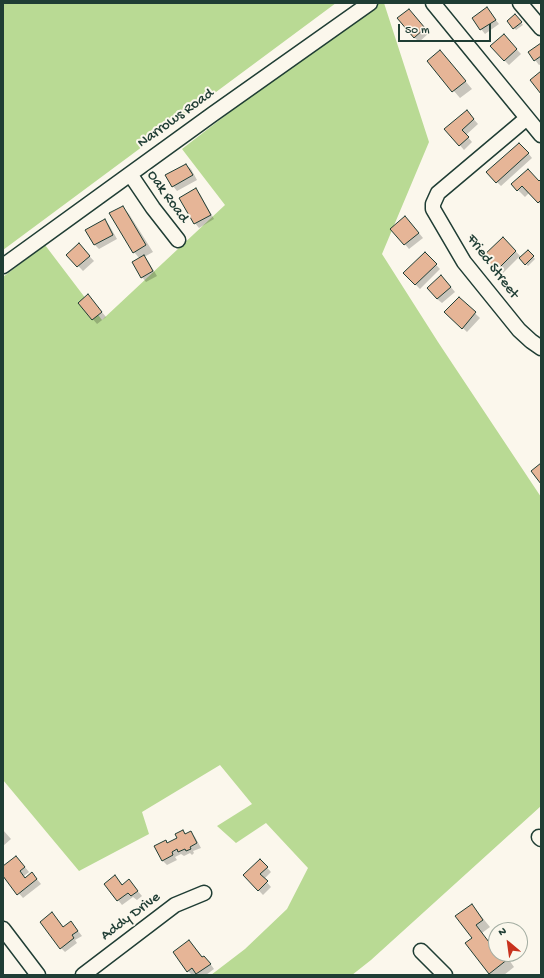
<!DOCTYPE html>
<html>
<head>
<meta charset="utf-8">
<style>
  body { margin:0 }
  #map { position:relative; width:544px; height:978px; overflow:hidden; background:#fbf7ec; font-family:"Gochi Hand",sans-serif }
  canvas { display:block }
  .frame { position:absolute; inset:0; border:4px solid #1f3d34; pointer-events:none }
  .north { position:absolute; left:488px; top:922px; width:40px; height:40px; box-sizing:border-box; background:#fbf7ec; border:1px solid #a3ada2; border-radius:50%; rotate:331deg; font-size:11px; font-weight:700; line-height:16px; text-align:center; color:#1f3d34 }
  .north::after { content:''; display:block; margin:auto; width:14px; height:18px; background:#c8321e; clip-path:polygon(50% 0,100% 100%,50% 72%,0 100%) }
  .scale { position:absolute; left:398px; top:24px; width:93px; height:18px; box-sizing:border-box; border:2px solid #1f3d34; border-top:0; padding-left:5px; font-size:12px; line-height:14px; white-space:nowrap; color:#1f3d34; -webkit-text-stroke:3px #fbf7ec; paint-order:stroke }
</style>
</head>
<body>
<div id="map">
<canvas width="544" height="978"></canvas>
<div class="frame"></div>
<div class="north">N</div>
<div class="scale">50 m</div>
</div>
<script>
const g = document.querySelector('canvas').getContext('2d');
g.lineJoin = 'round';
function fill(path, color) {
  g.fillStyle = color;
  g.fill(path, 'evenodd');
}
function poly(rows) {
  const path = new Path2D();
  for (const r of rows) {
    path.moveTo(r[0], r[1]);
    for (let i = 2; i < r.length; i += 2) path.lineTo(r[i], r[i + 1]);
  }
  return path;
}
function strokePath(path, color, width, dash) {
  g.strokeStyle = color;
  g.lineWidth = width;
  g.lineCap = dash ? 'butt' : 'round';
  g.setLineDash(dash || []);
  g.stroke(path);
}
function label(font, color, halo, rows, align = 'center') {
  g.font = font + ' "Gochi Hand",sans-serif';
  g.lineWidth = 4;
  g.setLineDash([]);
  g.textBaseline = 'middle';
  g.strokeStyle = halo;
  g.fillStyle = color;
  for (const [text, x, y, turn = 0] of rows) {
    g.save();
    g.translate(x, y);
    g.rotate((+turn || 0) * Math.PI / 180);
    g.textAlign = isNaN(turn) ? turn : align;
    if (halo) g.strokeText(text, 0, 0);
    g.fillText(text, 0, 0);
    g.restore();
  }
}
const green = poly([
  [3,3,336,3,3,250],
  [371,3,384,3,429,142,382,254,438,342,541,497,541,806,371,960,352,975,211,975,245,949,287,909,308,868,266,823,236,843,217,826,252,804,220,765,142,812,149,834,79,871,3,780,3,277,45,245,102,320,225,205,182,149]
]);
const shadow = poly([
  [487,9,499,24,485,34,473,19],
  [413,14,429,33,419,42,414,37],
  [517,17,523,25,516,30,508,21],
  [508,40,521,54,509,65,504,60],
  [541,44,541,64,539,65,535,60],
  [440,51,472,89,460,98,428,61],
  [471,116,478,124,466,135,472,142,464,150,446,129],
  [524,148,532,158,501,186,487,172],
  [186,165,191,169,197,180,177,191,173,186],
  [541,180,541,205,529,193,525,197,512,184,540,182],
  [196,190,200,194,214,219,199,228,195,223],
  [122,207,129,214,153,252,144,257,148,261,157,276,146,282,142,277,140,259,134,252],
  [104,220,109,225,117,239,99,249,95,245,87,230],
  [410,222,423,238,409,249,392,229],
  [503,238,521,257,528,251,535,259,528,266,519,257,500,276,483,258],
  [79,245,94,261,83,271,68,255],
  [425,253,440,269,420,289,404,273],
  [446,281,455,292,442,303,437,299],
  [459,298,480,318,467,332,446,312],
  [92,300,106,317,97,324,79,303],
  [3,830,11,839,3,846],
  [183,831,186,834,190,832,195,837,201,848,193,851,194,853,192,855,190,853,184,856,181,854,175,857,177,860,167,865,162,860,165,841,168,844,179,838],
  [260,860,271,872,264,879,271,887,263,895,244,875],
  [20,861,29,872,24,876,26,878,36,878,41,884,23,898,3,875,3,867],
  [115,877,123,885,129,881,142,896,137,900,133,897,122,905,105,884],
  [472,905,490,927,482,933,496,951,496,954,505,954,514,967,504,975,491,975,489,974,474,938],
  [52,913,64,928,75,927,82,936,75,940,77,943,65,952,61,948],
  [189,941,203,958,209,962,214,969,206,975,199,975,197,973,192,975,188,971]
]);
const building = poly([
  [487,7,496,20,480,30,472,18,487,7],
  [409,9,425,28,414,38,397,18,409,9],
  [515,14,522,22,513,29,507,21,515,14],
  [504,34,517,49,504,61,490,46,504,34],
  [541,43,541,56,534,61,528,52,541,43],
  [440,50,466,81,452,92,427,61,440,50],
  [541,71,541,94,530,80,541,71],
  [467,110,474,119,462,130,469,137,459,146,444,129,467,110],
  [519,143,529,153,496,183,486,172,519,143],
  [186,164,193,175,172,187,165,175,186,164],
  [528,169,539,181,541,179,541,200,538,203,522,186,517,191,511,184,528,169],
  [196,188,211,215,194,224,179,198,196,188],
  [123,206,146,245,133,253,109,213,123,206],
  [405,216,419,233,404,245,390,229,405,216],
  [105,219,113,235,94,245,85,230,105,219],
  [503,237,516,251,495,272,481,258,503,237],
  [79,243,90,256,77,267,66,255,79,243],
  [528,250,534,256,525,265,519,258,528,250],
  [425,252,437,264,415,285,403,273,425,252],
  [144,255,153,271,141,278,132,262,144,255],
  [441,275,451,287,437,299,427,288,441,275],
  [88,294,102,312,92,320,78,303,88,294],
  [459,297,476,312,462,329,444,312,459,297],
  [541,463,541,484,531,471,541,463],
  [183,830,185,834,191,831,197,843,190,847,191,849,186,851,185,849,178,852,177,849,172,852,173,855,162,861,154,846,166,840,167,843,177,838,175,834,183,830],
  [16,856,25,867,20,871,25,878,32,872,37,879,17,895,3,876,3,866,16,856],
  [260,859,268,867,260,874,268,881,258,891,243,875,260,859],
  [115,875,122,885,129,879,138,891,131,896,128,893,117,901,104,884,115,875],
  [472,904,483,920,476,925,495,950,496,949,496,954,504,954,508,959,489,974,465,943,472,938,455,916,472,904],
  [52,912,63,927,71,921,78,931,72,935,74,938,60,949,40,922,52,912],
  [189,940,202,957,204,956,211,964,196,974,192,968,187,972,173,952,189,940]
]);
const minor = poly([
  [433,3,541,135],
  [520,3,541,28],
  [527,118,438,193,433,204,433,209,464,262,519,330,531,341,541,348],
  [130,174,153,208,178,240],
  [3,266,213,114,370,3],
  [539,837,541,839],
  [3,929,38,975],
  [421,951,445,975],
  [83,975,175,905,204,893]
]);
const streetNames = [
  ["Narrows Road",176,119,-36],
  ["Oak Road",167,197,54],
  ["Fried Street",492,267,53],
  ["Addy Drive",131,917,-37]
];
fill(green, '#b9da94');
fill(shadow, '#0003');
fill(building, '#e6b597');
strokePath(building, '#1f3d34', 1);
strokePath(minor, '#1f3d34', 17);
strokePath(minor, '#fbf7ec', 14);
label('15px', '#1f3d34', '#fbf7ec', streetNames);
</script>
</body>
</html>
